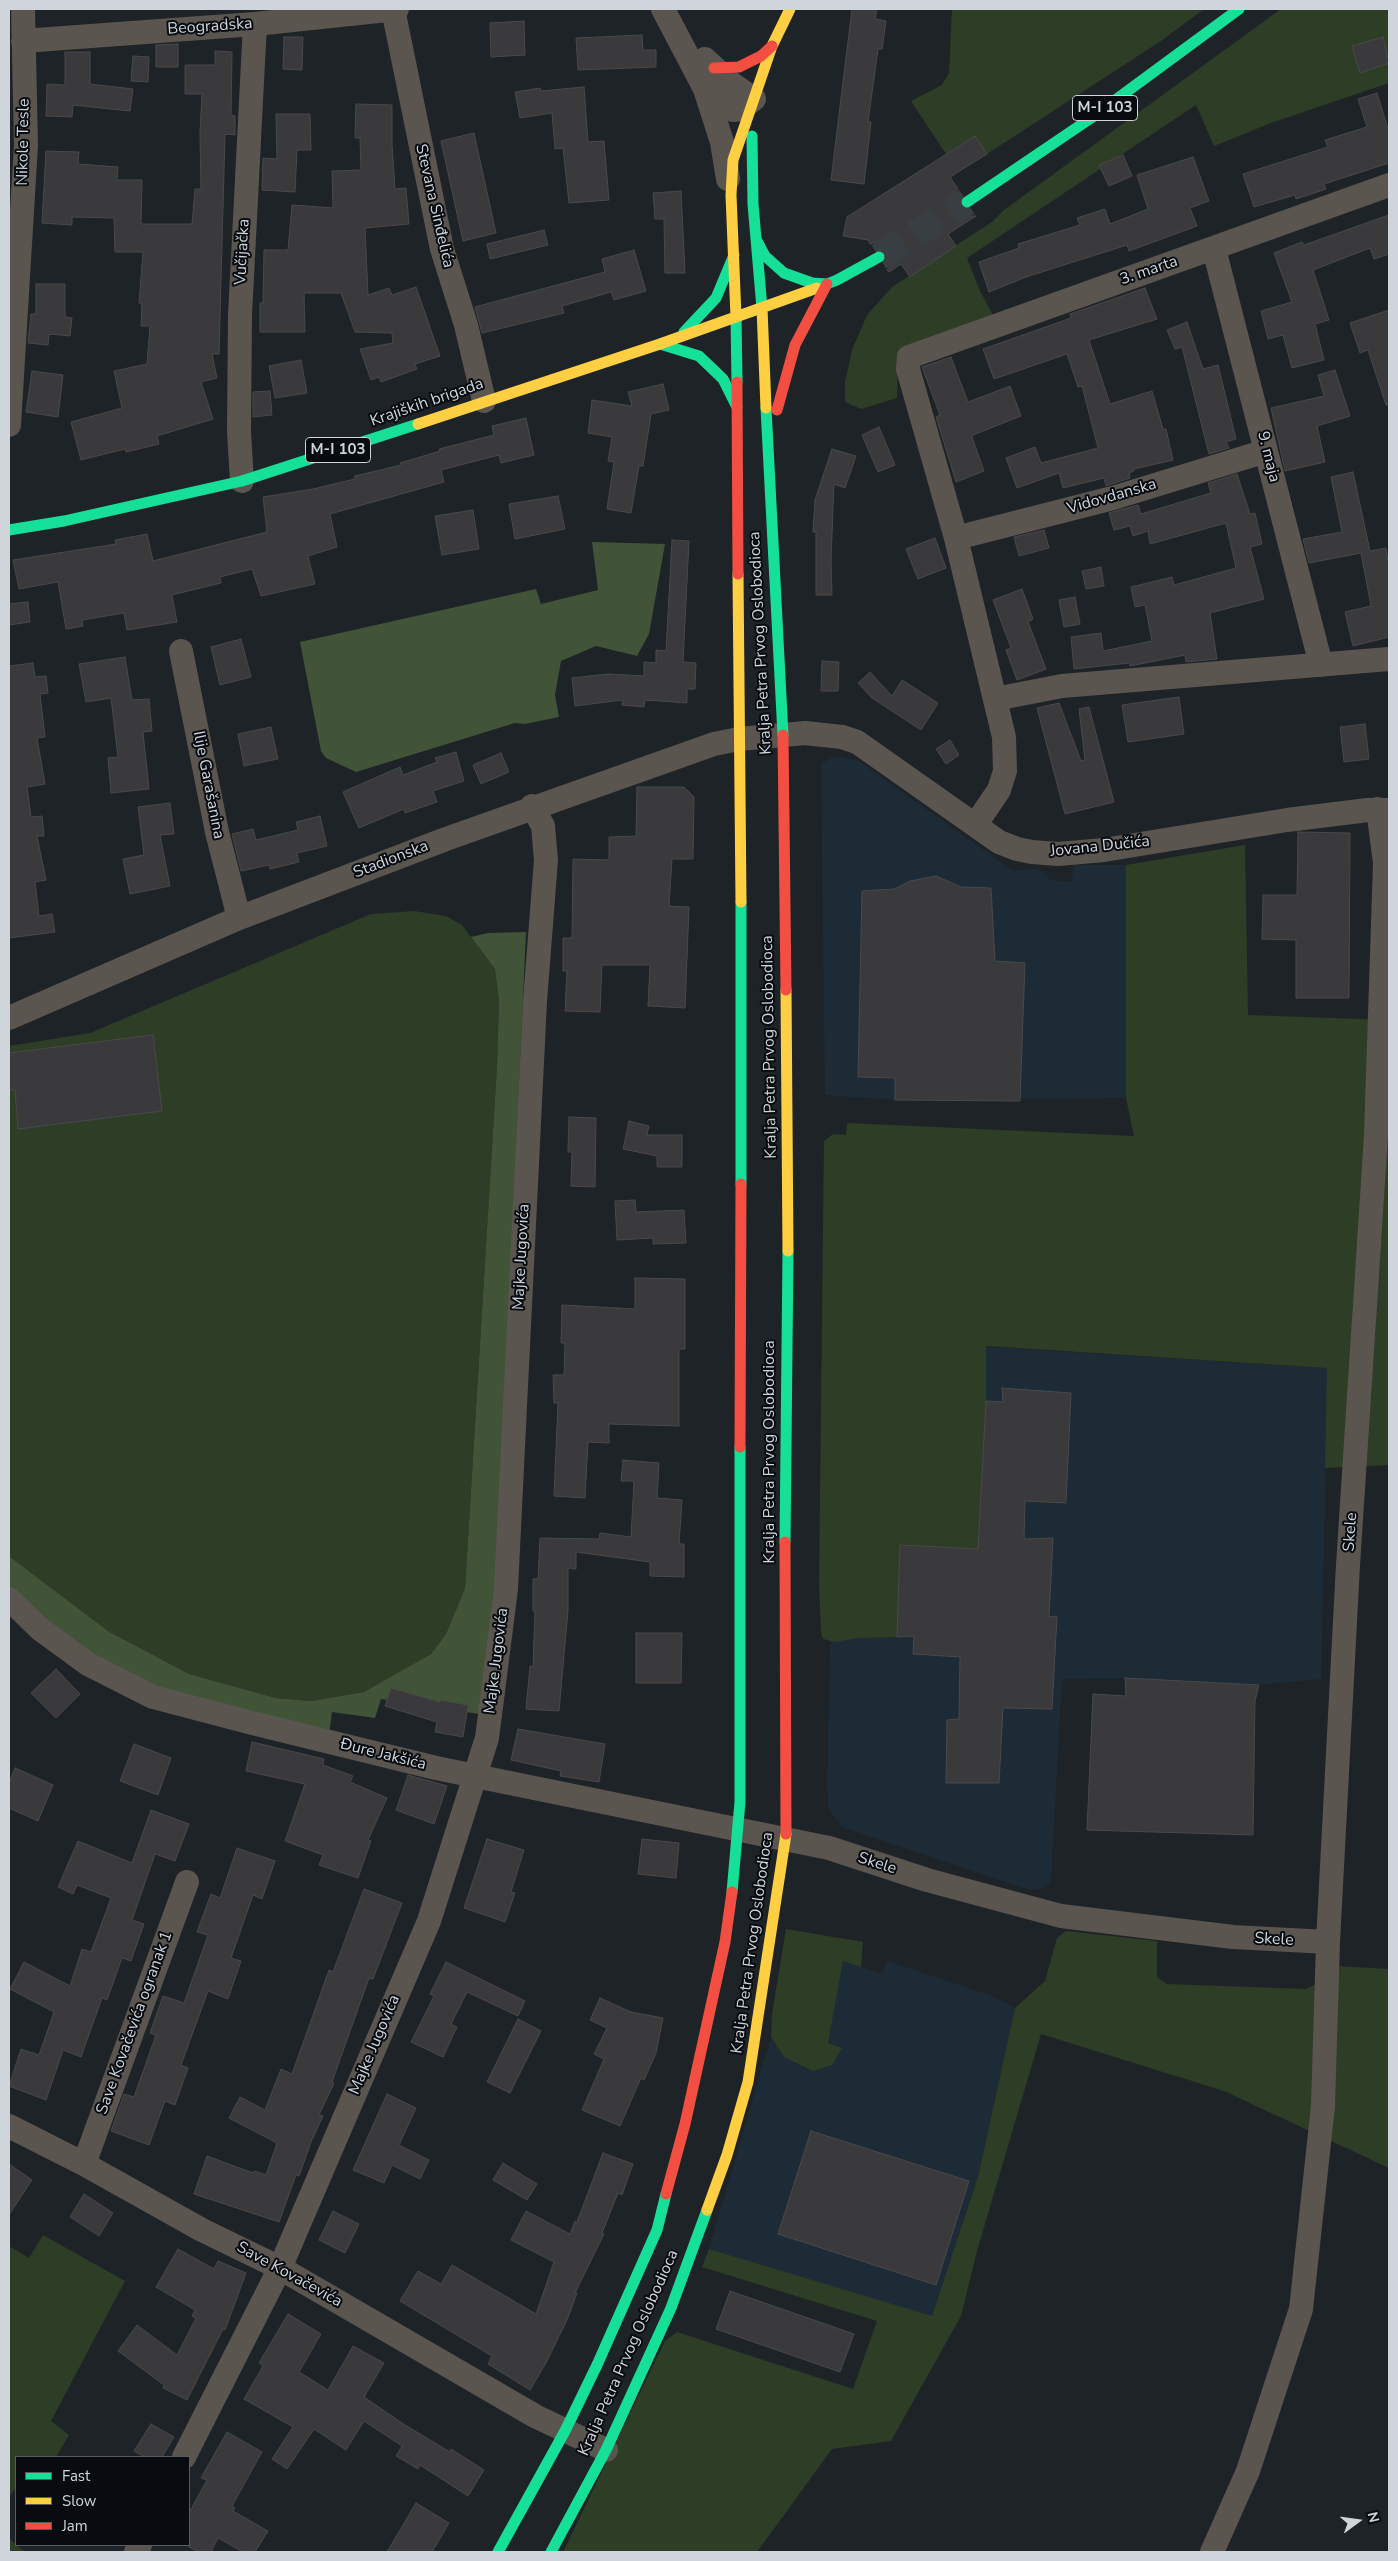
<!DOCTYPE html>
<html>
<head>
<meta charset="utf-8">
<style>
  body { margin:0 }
  #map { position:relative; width:1398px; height:2561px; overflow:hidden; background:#1e2328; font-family:"Nunito Sans",sans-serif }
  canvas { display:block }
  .frame { position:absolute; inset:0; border:10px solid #cfd5db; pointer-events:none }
  .legend { position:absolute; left:15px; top:2456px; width:175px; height:90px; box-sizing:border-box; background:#080c10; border:1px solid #585c61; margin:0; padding:6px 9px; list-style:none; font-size:15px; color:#cfd5db }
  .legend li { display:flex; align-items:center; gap:10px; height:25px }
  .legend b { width:25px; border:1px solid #585c61 }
  .north { position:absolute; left:1333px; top:2496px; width:50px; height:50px; -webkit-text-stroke:4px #080c10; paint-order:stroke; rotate:76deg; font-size:14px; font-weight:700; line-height:20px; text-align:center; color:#cfd5db }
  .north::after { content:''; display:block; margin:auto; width:18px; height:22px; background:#cfd5db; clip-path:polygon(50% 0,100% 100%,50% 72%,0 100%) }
</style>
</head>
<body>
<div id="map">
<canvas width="1398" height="2561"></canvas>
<div class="frame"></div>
<ul class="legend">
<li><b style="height:6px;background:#16e098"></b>Fast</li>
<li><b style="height:6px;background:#ffcf43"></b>Slow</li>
<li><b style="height:6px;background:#f24e42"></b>Jam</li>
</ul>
<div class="north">N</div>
</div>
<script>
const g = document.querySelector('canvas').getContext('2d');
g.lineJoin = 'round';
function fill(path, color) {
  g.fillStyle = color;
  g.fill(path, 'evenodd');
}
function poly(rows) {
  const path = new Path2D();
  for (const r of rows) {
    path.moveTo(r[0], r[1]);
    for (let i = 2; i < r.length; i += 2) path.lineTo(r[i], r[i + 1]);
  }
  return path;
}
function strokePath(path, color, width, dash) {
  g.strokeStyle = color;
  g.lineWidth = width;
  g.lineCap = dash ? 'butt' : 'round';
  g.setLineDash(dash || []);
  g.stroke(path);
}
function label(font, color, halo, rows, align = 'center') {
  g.font = font + ' "Nunito Sans",sans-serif';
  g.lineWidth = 4;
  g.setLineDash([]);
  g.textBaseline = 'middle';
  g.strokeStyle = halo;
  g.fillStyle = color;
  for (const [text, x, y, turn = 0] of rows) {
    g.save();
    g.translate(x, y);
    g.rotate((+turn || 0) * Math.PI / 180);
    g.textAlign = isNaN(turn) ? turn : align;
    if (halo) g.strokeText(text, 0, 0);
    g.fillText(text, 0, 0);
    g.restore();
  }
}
const built = poly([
  [840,756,860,762,1013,871,1036,869,1046,874,1050,880,1072,882,1073,865,1126,865,1126,1098,895,1100,825,1095,821,764,831,758],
  [837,1342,907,1342,1328,1368,1321,1679,1259,1685,1125,1678,1062,1679,1051,1881,1043,1889,1030,1890,842,1827,828,1808,827,1785],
  [843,1960,882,1974,887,1961,990,1995,1015,2008,978,2177,932,2317,709,2249,771,2037,784,2057,813,2071,841,2048,828,2043]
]);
const green = poly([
  [952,9,1204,9,1161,41,987,154,975,136,946,154,911,101,942,85,949,73],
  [1281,9,1389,9,1389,83,1271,123,1214,146,1196,105,967,258,980,291,994,317,906,346,898,362,897,398,861,409,845,402,845,382,852,350,867,315,892,287,992,222,1004,210],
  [1245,845,1248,1015,1389,1020,1389,1465,1325,1468,1327,1368,986,1346,986,1401,978,1549,900,1546,897,1637,858,1638,835,1642,823,1639,821,1632,819,1585,824,1141,833,1134,846,1135,847,1123,1134,1136,1126,1098,1126,865],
  [414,911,446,916,462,925,495,969,499,1001,497,1066,465,1588,446,1634,431,1654,390,1678,364,1692,311,1701,276,1698,189,1674,108,1631,9,1556,9,1046,90,1033,371,914],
  [786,1929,863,1942,861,1967,843,1961,828,2043,842,2048,832,2065,813,2071,784,2057,771,2037,772,2014],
  [1066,1931,1157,1941,1157,1977,1167,1984,1306,1989,1326,1979,1335,1966,1389,1969,1389,2168,1224,2091,1041,2034,977,2251,961,2316,891,2441,832,2449,757,2552,563,2552,665,2341,677,2332,853,2389,877,2321,702,2267,709,2249,932,2316,978,2177,1015,2008,1045,1981,1057,1938],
  [43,2235,125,2281,51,2421,69,2435,56,2457,16,2457,16,2487,9,2498,9,2246,29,2258],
  [9,2538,16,2545,26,2552,9,2552]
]);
const forest = poly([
  [592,542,665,544,649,634,637,656,596,646,561,661,555,695,559,717,525,724,515,723,356,772,326,758,321,751,300,642,536,589,541,604,598,590],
  [526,932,497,1572,479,1714,381,1699,375,1718,332,1712,329,1735,139,1683,55,1634,9,1588,9,1556,108,1631,189,1674,276,1698,311,1701,364,1692,431,1654,446,1634,465,1588,497,1066,499,1001,495,969,471,937,488,933]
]);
const building = poly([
  [852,9,877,9,875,19,886,21,882,49,878,49,868,122,871,122,864,184,831,180,852,9],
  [524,21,525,55,491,57,490,23,524,21],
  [642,35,643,50,656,50,656,67,578,70,576,38,642,35],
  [284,37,303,37,302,70,283,69,284,37],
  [1383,37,1389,63,1360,73,1352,46,1383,37],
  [178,44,178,67,156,67,156,45,178,44],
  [215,51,232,52,231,115,235,116,235,135,225,134,219,354,212,354,217,378,201,382,213,419,157,436,159,444,126,452,125,449,81,460,71,422,122,408,114,371,147,364,150,326,141,326,142,303,139,303,143,252,115,252,114,218,72,217,72,225,42,223,46,151,79,152,78,164,118,167,117,180,142,180,141,224,192,224,195,189,201,189,200,133,202,94,185,94,185,65,215,65,215,51],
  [65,52,90,52,90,84,133,89,130,111,73,105,72,117,46,116,47,84,65,85,65,52],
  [133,56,149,57,148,82,131,81,133,56],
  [584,87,588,142,604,141,609,200,569,203,563,148,555,149,552,113,520,118,515,92,540,88,541,91,584,87],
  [1377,93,1389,132,1389,163,1324,184,1326,189,1296,199,1295,195,1254,207,1243,174,1328,147,1325,140,1367,127,1358,99,1377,93],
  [356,104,392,105,392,145,395,189,406,188,409,224,365,228,368,295,389,288,392,295,416,287,440,356,415,364,417,369,381,382,379,377,371,380,360,349,393,343,392,333,355,332,341,293,304,293,305,332,260,332,260,303,263,303,264,250,288,250,292,205,333,208,332,171,361,170,360,138,355,138,356,104],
  [276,114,310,114,311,150,297,150,295,192,262,190,263,158,277,159,276,114],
  [474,133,496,233,463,241,441,141,474,133],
  [975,136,987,154,950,177,958,189,953,196,952,204,954,210,961,216,976,216,948,234,956,246,910,277,901,264,889,272,887,270,893,265,895,257,893,250,888,244,879,241,870,244,868,240,843,236,847,217,975,136],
  [1123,155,1132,176,1109,186,1099,165,1123,155],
  [1193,157,1209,201,1190,208,1197,226,1129,251,1127,245,1026,277,989,292,979,262,1019,248,1018,244,1080,225,1077,218,1105,209,1110,224,1148,209,1137,175,1193,157],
  [681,191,685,273,665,273,664,219,655,219,653,193,681,191],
  [1389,215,1389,254,1374,259,1370,248,1313,270,1329,320,1315,324,1324,360,1292,368,1283,335,1268,339,1261,311,1292,302,1274,253,1302,242,1304,245,1389,215],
  [544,230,548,245,490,259,487,244,544,230],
  [634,250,646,291,614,300,611,292,562,306,564,313,482,333,475,307,605,272,602,259,634,250],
  [36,284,65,284,65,317,72,318,70,336,49,334,48,345,28,343,31,314,36,314,36,284],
  [1145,288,1157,319,1089,340,1110,404,1152,391,1163,429,1166,429,1173,460,1134,469,1134,471,1129,473,1130,478,1106,486,1104,478,1063,488,1059,473,1017,488,1006,458,1035,447,1041,463,1098,448,1082,386,1078,387,1067,354,994,379,983,349,1071,318,1070,314,1145,288],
  [1389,310,1389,405,1386,405,1368,350,1360,353,1350,323,1389,310],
  [1187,322,1203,369,1218,365,1236,439,1226,442,1229,448,1209,454,1182,347,1175,349,1167,330,1187,322],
  [951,357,968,402,1010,386,1021,416,973,435,972,437,984,471,956,482,936,417,940,415,922,367,951,357],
  [301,360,307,393,275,398,269,366,301,360],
  [1335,370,1350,416,1317,426,1325,462,1285,471,1271,408,1324,396,1318,375,1335,370],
  [32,371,63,375,58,417,26,412,32,371],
  [663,384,669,410,651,414,643,466,639,466,631,513,607,509,614,462,608,461,612,437,588,433,592,400,632,406,628,392,663,384],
  [270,391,272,415,253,417,253,392,270,391],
  [526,418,534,455,501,463,499,455,441,470,444,482,330,514,337,547,308,556,315,584,261,596,252,569,220,577,221,583,172,595,177,622,127,630,124,613,82,620,83,626,66,629,58,582,19,589,13,560,116,544,115,540,147,534,153,561,267,532,263,497,313,489,355,479,355,476,401,465,400,463,440,451,439,449,494,435,492,426,526,418],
  [879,427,895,465,878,472,862,435,879,427],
  [832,449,856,456,845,488,834,484,831,560,832,595,816,595,816,532,813,532,815,500,832,449],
  [1353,472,1370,551,1386,548,1389,568,1389,637,1353,646,1345,612,1371,606,1361,553,1309,563,1303,539,1342,532,1331,477,1353,472],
  [1237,474,1250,514,1255,513,1262,544,1250,547,1264,599,1210,613,1217,659,1186,662,1185,655,1130,666,1129,663,1074,669,1071,637,1101,633,1103,651,1152,641,1145,605,1135,607,1131,587,1172,577,1174,585,1236,568,1226,523,1150,544,1148,531,1133,536,1130,526,1114,530,1109,513,1138,505,1141,514,1211,493,1208,483,1237,474],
  [558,496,565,529,515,539,509,504,558,496],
  [473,510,479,549,442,555,435,516,473,510],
  [1044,530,1049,548,1019,556,1014,537,1044,530],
  [935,538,946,568,918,579,906,549,935,538],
  [672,540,689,541,683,662,696,663,695,689,687,689,687,703,645,700,644,707,622,705,623,700,575,706,572,678,608,674,644,676,644,662,656,663,656,650,666,651,672,540],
  [1101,567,1104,586,1086,589,1082,571,1101,567],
  [1022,589,1033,619,1028,622,1046,669,1017,680,1006,650,1011,648,993,600,1022,589],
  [1075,597,1080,624,1064,627,1059,600,1075,597],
  [28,602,30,622,9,625,9,604,28,602],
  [241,639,251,677,220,685,211,647,241,639],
  [125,657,132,700,149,699,152,731,143,732,149,789,111,793,108,758,118,757,111,698,86,702,79,664,125,657],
  [822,661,839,662,838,691,821,691,822,661],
  [33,663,35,677,46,676,48,693,40,694,45,737,37,738,45,784,27,787,31,817,42,816,44,836,37,836,46,880,35,882,39,916,52,914,55,932,9,938,9,666,33,663],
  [870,672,892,696,902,680,938,703,921,730,872,698,858,683,870,672],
  [1179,697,1184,734,1128,742,1122,705,1179,697],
  [1059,703,1081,761,1085,760,1079,709,1089,707,1114,802,1065,814,1037,708,1059,703],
  [1365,724,1369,759,1344,762,1340,727,1365,724],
  [271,727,278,759,244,766,238,734,271,727],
  [950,740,959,755,946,764,936,749,950,740],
  [456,752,464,781,433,791,437,802,405,813,404,809,359,828,343,792,400,767,403,775,437,762,435,758,456,752],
  [501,753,509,772,481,784,473,765,501,753],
  [637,787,684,787,694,797,693,859,672,859,669,906,689,907,685,1008,648,1006,650,965,602,965,600,1012,565,1011,567,971,563,971,563,938,572,938,573,859,609,860,609,837,636,836,637,787],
  [170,803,174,834,160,835,170,886,130,894,123,859,144,855,138,807,170,803],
  [320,816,327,846,297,853,299,862,270,869,269,865,241,871,232,834,253,829,256,840,298,830,296,822,320,816],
  [1298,832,1350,833,1349,998,1296,998,1296,940,1262,939,1263,895,1297,895,1298,832],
  [936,876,961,887,991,888,995,961,1025,963,1020,1101,895,1100,895,1078,858,1077,862,891,895,889,910,881,936,876],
  [153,1035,162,1111,18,1129,15,1090,9,1090,9,1053,153,1035],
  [569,1117,596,1118,595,1187,571,1186,572,1152,568,1152,569,1117],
  [629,1121,649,1126,647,1135,682,1135,682,1167,657,1167,657,1156,623,1149,629,1121],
  [635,1200,636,1212,684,1210,686,1243,653,1244,653,1238,617,1240,615,1201,635,1200],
  [635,1278,685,1279,685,1349,679,1349,679,1426,609,1424,609,1443,588,1442,585,1498,554,1496,558,1403,554,1403,553,1375,564,1375,565,1343,561,1343,562,1305,635,1309,635,1278],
  [1002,1388,1071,1393,1066,1503,1025,1501,1024,1539,1053,1538,1049,1617,1057,1616,1052,1709,1003,1708,999,1783,946,1783,947,1720,959,1719,960,1657,913,1654,914,1636,897,1637,900,1545,978,1549,986,1401,1003,1402,1002,1388],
  [623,1460,659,1463,657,1498,682,1500,679,1544,684,1544,684,1577,650,1576,650,1562,576,1552,576,1569,568,1568,568,1611,559,1711,526,1709,530,1666,533,1667,535,1611,533,1611,533,1579,538,1579,540,1538,599,1539,600,1533,631,1537,634,1481,621,1481,623,1460],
  [636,1633,682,1633,681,1683,636,1683,636,1633],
  [56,1669,80,1694,56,1718,31,1693,56,1669],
  [1125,1678,1259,1685,1255,1701,1253,1835,1087,1830,1093,1694,1126,1696,1125,1678],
  [391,1688,440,1702,440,1700,468,1705,463,1737,435,1732,437,1722,385,1706,391,1688],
  [518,1729,605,1744,599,1782,560,1776,561,1771,511,1760,518,1729],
  [252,1742,324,1759,323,1765,353,1776,350,1782,387,1798,368,1840,371,1841,358,1878,319,1865,323,1855,285,1841,305,1784,246,1771,252,1742],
  [134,1744,171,1758,158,1795,120,1781,134,1744],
  [15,1768,53,1785,38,1821,9,1808,9,1783,15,1768],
  [408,1775,447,1786,434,1824,396,1810,408,1775],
  [151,1810,189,1824,175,1861,155,1854,132,1920,144,1924,131,1961,122,1958,107,2000,102,1998,81,2057,63,2050,46,2100,9,2086,21,2049,39,2055,54,2012,10,1989,24,1962,70,1986,82,1949,91,1952,111,1898,77,1885,73,1894,58,1887,78,1841,132,1863,151,1810],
  [487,1839,524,1850,511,1892,515,1893,505,1922,464,1908,487,1839],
  [642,1839,679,1843,676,1878,638,1874,642,1839],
  [237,1848,275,1861,262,1899,253,1895,231,1958,241,1961,228,1999,208,1991,181,2065,188,2068,175,2105,165,2101,149,2145,111,2131,124,2094,134,2097,156,2035,150,2033,163,1996,184,2003,208,1935,197,1932,211,1894,220,1898,237,1848],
  [364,1889,402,1903,373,1979,369,1978,332,2082,334,2083,319,2115,323,2116,311,2142,299,2176,296,2175,279,2222,194,2194,207,2156,253,2173,254,2171,266,2175,277,2143,229,2118,240,2097,265,2110,281,2069,292,2074,329,1970,333,1972,364,1889],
  [446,1962,525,2001,518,2016,467,1992,451,2024,457,2027,443,2057,411,2042,434,1996,430,1994,446,1962],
  [600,1998,631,2012,663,2018,656,2053,644,2080,641,2078,620,2126,582,2110,604,2059,594,2054,607,2028,590,2020,600,1998],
  [518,2019,541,2031,510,2093,487,2082,518,2019],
  [387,2094,416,2108,399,2145,429,2160,420,2179,392,2165,384,2183,353,2170,387,2094],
  [811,2131,969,2181,936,2285,778,2234,811,2131],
  [603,2153,633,2164,622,2195,618,2193,602,2233,604,2234,575,2293,577,2293,567,2320,546,2363,530,2390,488,2364,492,2356,400,2301,418,2271,441,2284,452,2265,536,2314,554,2262,511,2240,526,2211,570,2234,575,2221,577,2222,603,2153],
  [503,2163,537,2184,527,2200,493,2180,503,2163],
  [9,2164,32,2180,9,2215,9,2164],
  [84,2194,113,2213,99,2236,70,2217,84,2194],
  [333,2211,359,2224,345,2253,319,2240,333,2211],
  [178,2249,214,2269,218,2261,246,2273,225,2330,223,2329,187,2400,163,2388,164,2385,118,2351,137,2325,177,2355,196,2318,192,2316,195,2310,156,2287,178,2249],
  [730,2291,854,2334,840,2372,716,2329,730,2291],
  [288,2314,321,2334,299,2372,328,2390,353,2346,384,2363,364,2397,405,2425,450,2452,451,2449,484,2470,468,2496,420,2465,418,2469,396,2456,402,2446,364,2421,346,2450,314,2429,287,2469,272,2459,293,2427,244,2399,263,2366,259,2363,288,2314],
  [151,2424,174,2437,162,2457,145,2457,134,2451,151,2424],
  [227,2432,262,2452,232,2506,235,2508,233,2511,268,2531,255,2552,243,2552,218,2538,211,2552,199,2552,189,2547,189,2513,207,2480,201,2478,227,2432],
  [416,2503,449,2523,432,2552,387,2552,416,2503]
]);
const primaryTunnel = poly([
  [879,257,967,202]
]);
const street = poly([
  [393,9,442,249,466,325,484,401],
  [663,9,705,89,722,142,728,179],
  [23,41,255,24,397,9],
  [705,59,731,83,754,99,741,109,733,110,715,100,705,89],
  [1214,249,1321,665],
  [9,425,26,145,23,9],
  [242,481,239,432,240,315,255,24],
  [956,538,1113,498,1266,451],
  [181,651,217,832,239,918],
  [995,699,1062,686,1389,659],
  [976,824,999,790,1005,771,1004,737,956,538,908,369,909,357,1389,185],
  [9,1018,239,918,446,839,714,744,739,739,805,733,842,737,857,742,999,842,1017,849,1032,852,1058,854,1104,850,1287,820,1368,810,1389,810],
  [9,1599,40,1629,88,1664,153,1697,252,1723,436,1768,829,1848,927,1880,1061,1916,1233,1937,1328,1942,1348,1565,1376,1136,1385,863,1378,809],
  [9,2126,84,2164,202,2230,280,2268,535,2416,606,2450],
  [84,2164,187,1882],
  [184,2457,280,2268,429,1921,487,1738,506,1589,535,1001,546,860,543,826,532,806],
  [136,2552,140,2545],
  [1212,2552,1248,2471,1301,2309,1323,2106,1328,1942]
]);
const fast = poly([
  [752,136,753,204,762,308],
  [967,202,1091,118,1239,9],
  [756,239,765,256,784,273,812,283,827,284],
  [817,288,837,280,879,257],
  [736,317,737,382],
  [684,332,716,298,734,255],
  [660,344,699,356,723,379,737,407],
  [766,408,783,735],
  [9,530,64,521,242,481,418,424],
  [741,1184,741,902],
  [785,1542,788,1251],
  [732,1892,740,1802,740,1447],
  [498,2552,565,2431,597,2365,657,2230,666,2194],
  [551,2552,606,2450,671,2308,707,2210]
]);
const slow = poly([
  [762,308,766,408],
  [736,317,731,195,733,160,772,46,790,9],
  [418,424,660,344,817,288],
  [738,574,741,902],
  [786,990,788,1251],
  [707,2210,727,2155,748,2082,786,1834]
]);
const jam = poly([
  [714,68,739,67,761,56,772,46],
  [737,382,738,574],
  [777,410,795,345,827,284],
  [783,735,786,990],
  [740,1447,741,1184],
  [785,1542,786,1834],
  [666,2194,685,2124,725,1942,732,1892]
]);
const shields = [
  [1105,108,65],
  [338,450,65]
];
const shieldNames = [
  ["M-I 103",1105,108],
  ["M-I 103",338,450]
];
const streetNames = [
  ["Beogradska",210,27,-4],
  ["Nikole Tesle",24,142,-89],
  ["Stevana Sinđelića",434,206,77],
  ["Vučijačka",243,252,-87],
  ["3. marta",1149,271,-19],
  ["Krajiških brigada",427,403,-19],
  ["9. maja",1268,457,76],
  ["Vidovdanska",1112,497,-16],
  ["Kralja Petra Prvog Oslobodioca",761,643,-93],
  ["Ilije Garašanina",208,785,79],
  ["Jovana Dučića",1100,847,-6],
  ["Stadionska",391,860,-21],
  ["Kralja Petra Prvog Oslobodioca",770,1047,-91],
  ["Majke Jugovića",522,1257,-87],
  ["Kralja Petra Prvog Oslobodioca",770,1452,-90],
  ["Skele",1351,1532,-86],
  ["Majke Jugovića",497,1661,-83],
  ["Đure Jakšića",383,1755,14],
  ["Skele",877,1864,18],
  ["Skele",1274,1940,3],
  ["Kralja Petra Prvog Oslobodioca",753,1943,-82],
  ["Save Kovačevića ogranak 1",135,2023,-70],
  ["Majke Jugovića",375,2045,-67],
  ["Save Kovačevića",289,2275,29],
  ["Kralja Petra Prvog Oslobodioca",629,2353,-66]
];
fill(built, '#1d2b36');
fill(green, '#2e3d26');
fill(forest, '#415437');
fill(building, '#3a3a3c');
strokePath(building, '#49494b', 1);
strokePath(primaryTunnel, '#393e43', 28, [28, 14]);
strokePath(street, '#5b5550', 24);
strokePath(fast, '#16e098', 11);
strokePath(slow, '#ffcf43', 11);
strokePath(jam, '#f24e42', 11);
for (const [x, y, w] of shields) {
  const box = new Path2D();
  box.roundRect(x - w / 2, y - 12.5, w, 25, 4);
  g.fillStyle = '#080c10';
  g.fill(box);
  strokePath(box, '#cfd5db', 1);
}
label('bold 15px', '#cfd5db', null, shieldNames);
label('16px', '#cfd5db', '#080c10', streetNames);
</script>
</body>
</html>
